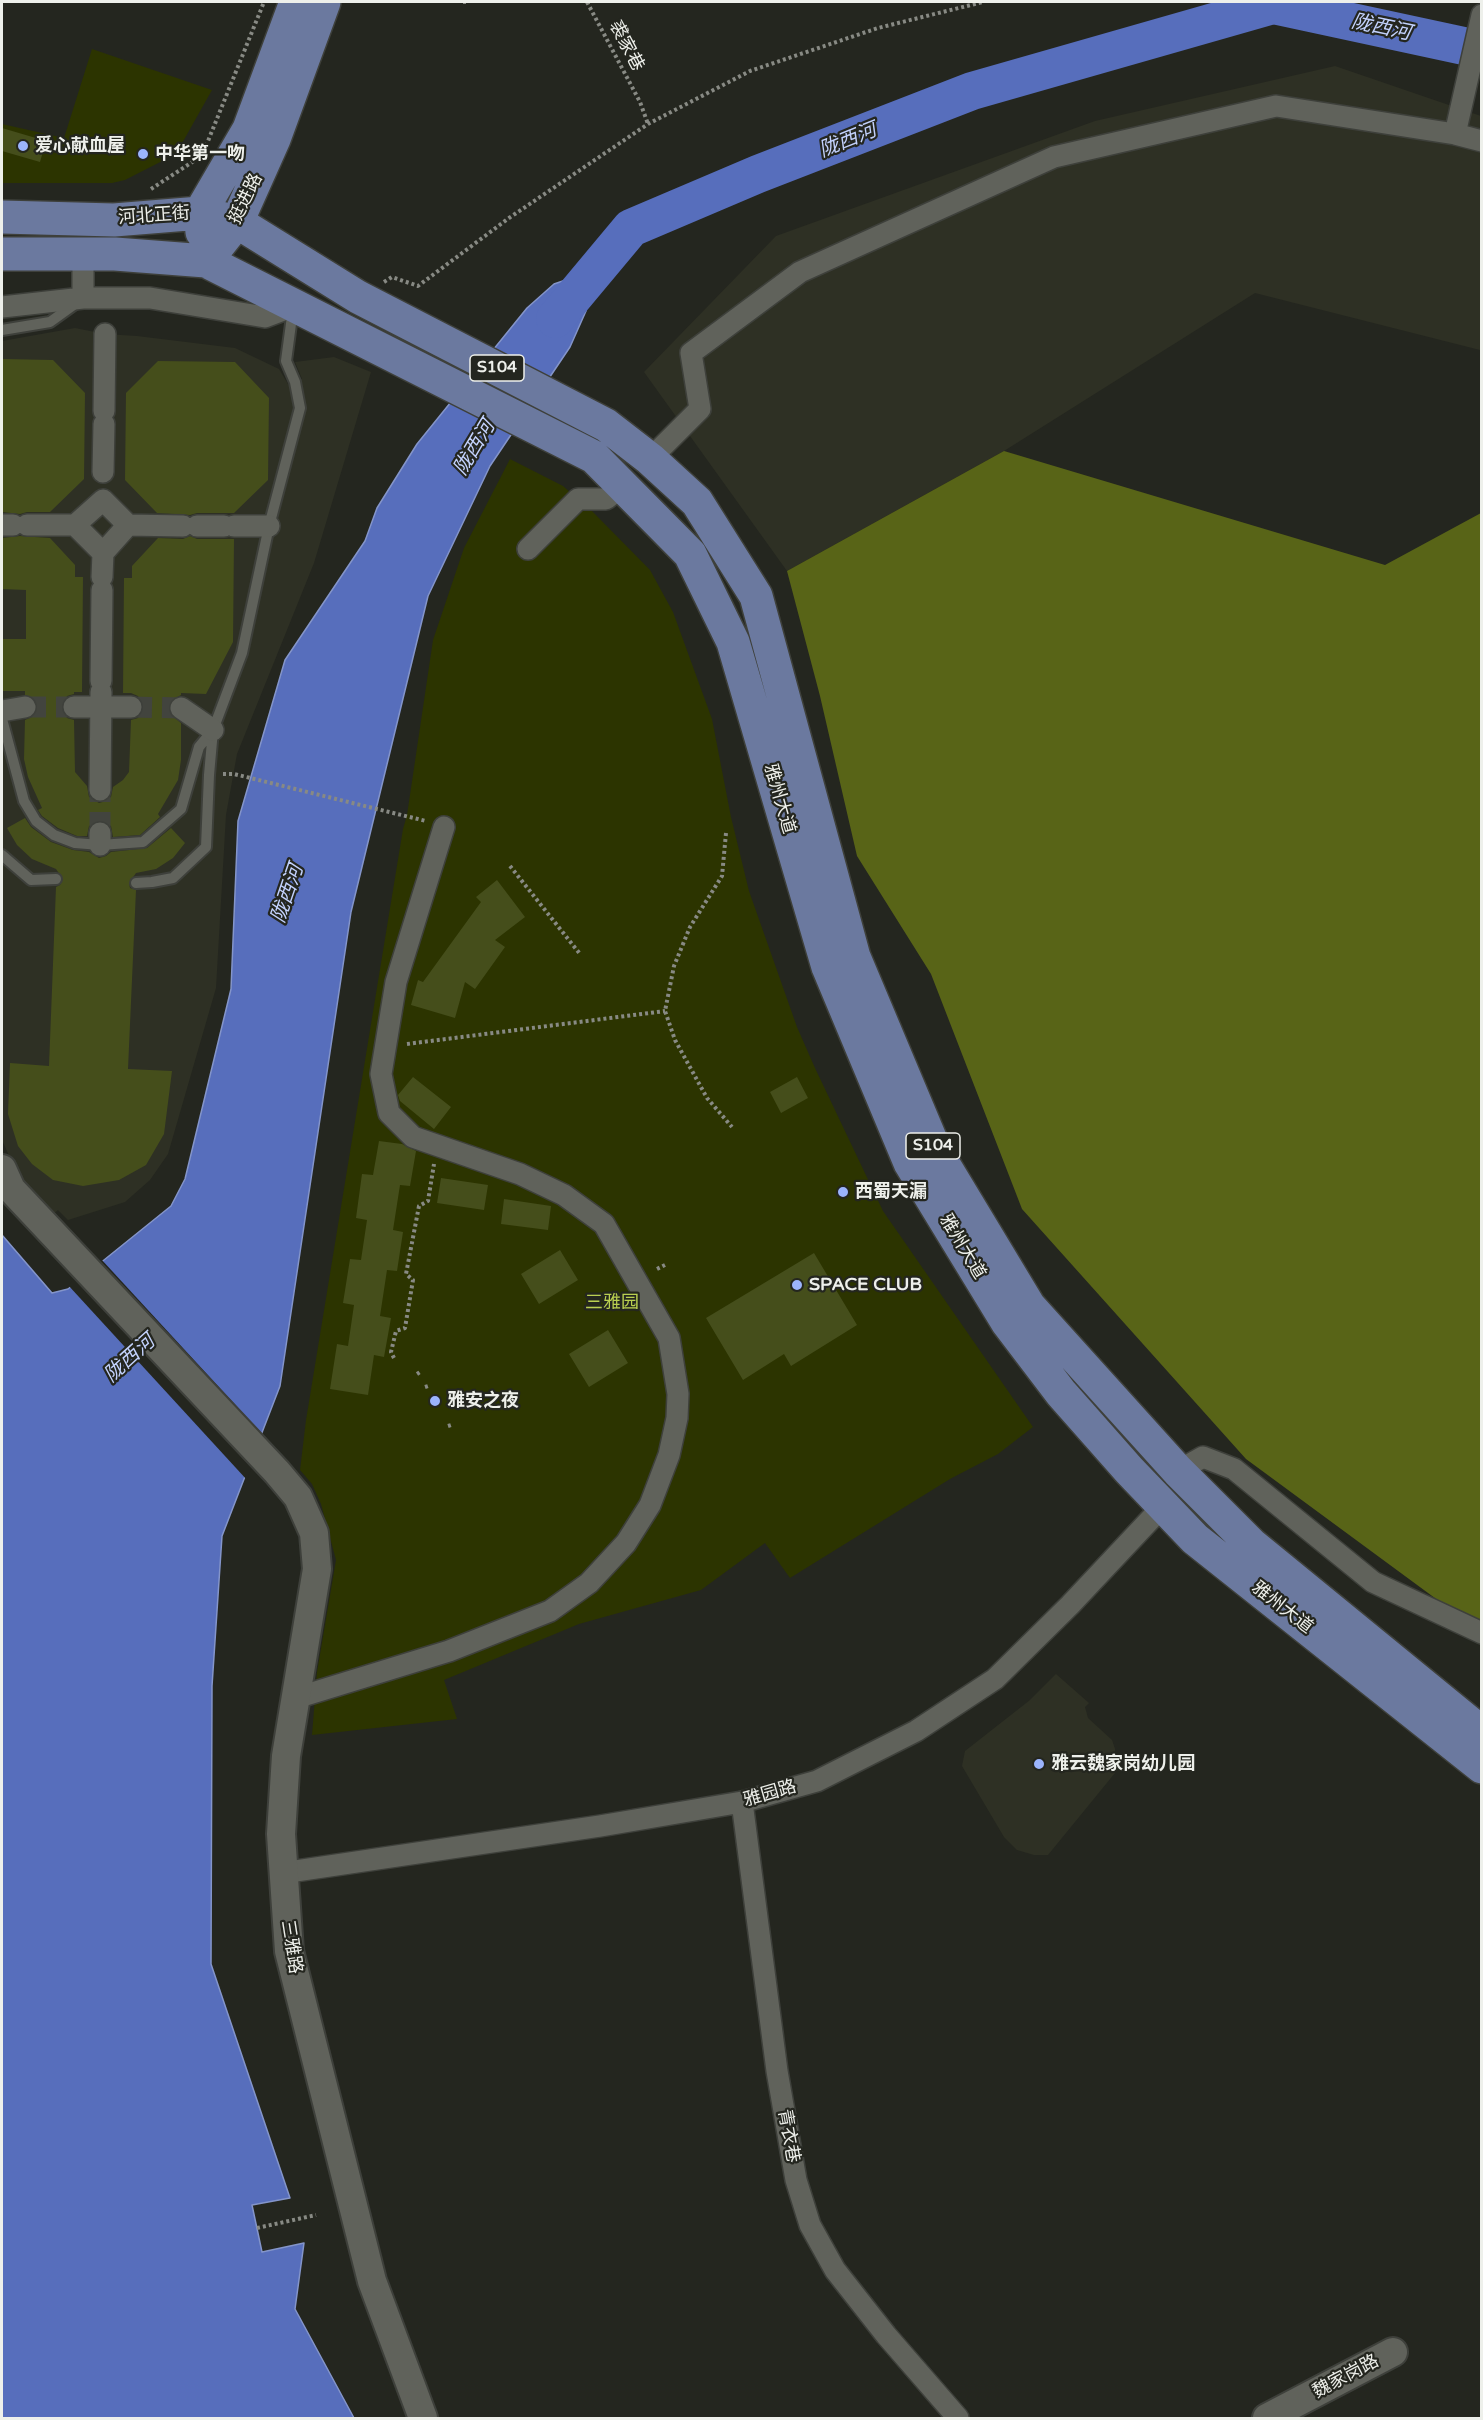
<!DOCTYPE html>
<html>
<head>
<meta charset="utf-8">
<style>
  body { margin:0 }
  #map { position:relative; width:1483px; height:2420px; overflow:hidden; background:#24261f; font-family:"Varela Round",sans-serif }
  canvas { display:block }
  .frame { position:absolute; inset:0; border:3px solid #eef0eb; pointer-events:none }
</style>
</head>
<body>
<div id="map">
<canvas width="1483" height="2420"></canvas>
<div class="frame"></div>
</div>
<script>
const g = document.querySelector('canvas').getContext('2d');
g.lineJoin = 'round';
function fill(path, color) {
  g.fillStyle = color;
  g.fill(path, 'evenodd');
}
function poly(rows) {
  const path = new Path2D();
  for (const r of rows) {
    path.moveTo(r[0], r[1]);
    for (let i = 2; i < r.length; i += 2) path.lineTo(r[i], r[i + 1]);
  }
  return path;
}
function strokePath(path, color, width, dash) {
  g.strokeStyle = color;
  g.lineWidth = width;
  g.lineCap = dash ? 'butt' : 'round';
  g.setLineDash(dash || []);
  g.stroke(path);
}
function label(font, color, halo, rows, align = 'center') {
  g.font = font + ' "Varela Round","Noto Sans SC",sans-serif';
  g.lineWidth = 4.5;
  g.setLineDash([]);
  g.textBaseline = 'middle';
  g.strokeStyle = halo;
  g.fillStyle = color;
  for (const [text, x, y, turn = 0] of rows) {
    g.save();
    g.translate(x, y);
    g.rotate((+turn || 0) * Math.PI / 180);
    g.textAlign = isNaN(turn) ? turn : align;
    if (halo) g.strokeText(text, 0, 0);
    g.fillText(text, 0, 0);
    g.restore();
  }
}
const built = poly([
  [1335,66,1481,116,1482,345,1480,350,1255,293,1004,451,787,571,644,372,776,236,1095,121],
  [75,328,105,334,137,336,235,348,279,369,288,384,302,379,295,362,334,357,371,372,314,563,237,754,226,815,216,988,168,1154,150,1180,125,1202,68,1220,58,1210,51,1216,19,1178,2,1140,2,341],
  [1056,1674,1089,1703,1085,1707,1088,1718,1112,1740,1115,1749,1115,1773,1048,1855,1034,1855,1017,1850,1004,1837,962,1766,965,1751,1030,1700]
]);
const green = poly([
  [92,49,212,90,176,154,125,180,112,183,2,183,2,124,64,138],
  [510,459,563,486,591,510,650,570,673,612,712,719,731,817,749,891,797,1027,815,1068,883,1211,1033,1427,998,1454,950,1479,790,1578,765,1543,701,1590,579,1624,444,1680,457,1719,312,1735,317,1672,336,1560,321,1504,312,1484,300,1470,306,1420,403,829,407,815,433,640,464,548]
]);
const forest = poly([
  [1004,451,1385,565,1481,513,1481,1632,1246,1459,1022,1209,931,974,857,856,820,696,787,571]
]);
const water = poly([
  [589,272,586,311,570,347,490,466,428,596,351,912,280,1386,222,1536,212,1686,211,1964,290,2198,252,2205,262,2252,304,2243,295,2309,354,2418,2,2418,2,1235,52,1293,68,1289,171,1206,185,1179,231,989,238,821,285,660,365,541,377,508,417,444,527,308,554,284,589,272]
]);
const pier = poly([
  [101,1259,264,1436,247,1480,68,1285]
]);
const river = poly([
  [555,319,631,228,758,174,972,91,1273,5,1482,50]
]);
const building = poly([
  [2,128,46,141,40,162,2,151],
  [2,359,53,360,85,393,84,479,50,512,27,512,20,514,2,512],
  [158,361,235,362,269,398,268,480,234,513,197,513,190,515,157,513,125,480,126,393],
  [20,536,50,538,75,565,75,577,83,577,82,692,74,692,74,694,67,696,61,708,67,718,74,720,75,772,87,786,89,797,99,803,106,801,111,797,113,787,123,780,129,772,131,720,138,718,144,708,138,696,131,693,123,693,124,578,132,578,132,566,158,538,183,539,190,536,197,539,234,539,233,642,206,694,181,693,181,695,170,701,169,713,181,723,181,760,178,780,158,814,160,817,140,835,113,837,111,826,99,820,89,826,87,836,77,836,58,828,42,816,38,810,42,808,28,777,24,759,25,720,34,716,37,711,37,704,34,698,25,695,25,691,2,691,2,639,26,639,26,590,2,589,2,538],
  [25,818,31,827,51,842,73,850,89,852,99,858,106,856,111,852,147,848,171,828,185,843,173,858,156,869,136,873,129,883,130,888,136,890,128,1069,172,1071,164,1134,146,1165,119,1180,83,1186,53,1180,32,1164,18,1146,8,1114,10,1063,49,1066,56,887,60,885,63,879,56,869,32,859,17,845,7,828],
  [497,880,525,917,495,940,505,947,475,989,465,982,455,1018,411,1005,418,980,423,982,481,902,476,897],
  [413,1077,451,1107,434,1129,400,1101,398,1095],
  [797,1077,808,1098,781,1113,770,1092],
  [379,1141,402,1144,416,1151,410,1186,400,1185,393,1230,403,1232,397,1271,387,1270,380,1316,391,1318,384,1357,374,1355,368,1395,330,1389,337,1344,348,1346,354,1305,343,1303,350,1259,361,1260,367,1220,356,1218,362,1174,373,1175],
  [441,1178,488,1185,484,1210,437,1203],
  [504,1199,551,1206,548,1230,501,1224],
  [560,1250,578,1280,539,1304,521,1274],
  [814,1253,857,1325,791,1366,784,1354,743,1380,706,1318],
  [608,1330,628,1363,589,1387,569,1354]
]);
const streetTunnel = poly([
  [25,707,74,707],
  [131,707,181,708],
  [100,833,100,790]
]);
const path = poly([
  [463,2,468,2],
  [587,2,640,102,648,124],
  [206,146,264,2],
  [151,189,200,157],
  [384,282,392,277,418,286,509,218,648,124,750,71,878,28,983,2],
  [223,774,234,774,426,821],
  [726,833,722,876,690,927,674,966,665,1011,675,1040,707,1098,732,1127],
  [510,866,580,954],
  [407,1044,665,1011],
  [657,1269,665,1265],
  [394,1358,391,1352,396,1331,405,1328,413,1280,406,1274,419,1206,428,1201,434,1164],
  [417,1374,420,1372],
  [425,1387,428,1386],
  [448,1426,451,1425],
  [257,2228,316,2215]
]);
const lane = poly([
  [2,330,50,322,75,304],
  [2,719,24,801,36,821,54,835,75,843,100,845,143,842,181,809,199,747,213,730],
  [2,855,31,880,56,879],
  [136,883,152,882,173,878,206,847,209,775,213,730,242,653,269,526,300,408,295,382,286,361,293,309]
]);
const street = poly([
  [1455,134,1482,15],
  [83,298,83,253],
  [2,307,83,298,150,298,265,317,294,306],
  [104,411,105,334],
  [650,459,700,409,691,353,800,272,1054,157,1276,106,1455,134,1482,141],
  [103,472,104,424],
  [2,525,13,525],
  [27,525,75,525,103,500,128,525,103,553,75,525],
  [128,525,183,526],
  [197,526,224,526],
  [234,526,269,526],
  [528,549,578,499,606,499,623,486],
  [102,577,103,553],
  [101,681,102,590],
  [74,707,131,707],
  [181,708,213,730],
  [2,711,25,707],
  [100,790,101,692],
  [100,833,100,845],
  [1178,1471,1203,1457,1234,1469,1373,1582,1482,1633],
  [296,1698,449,1651,550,1611,589,1583,626,1543,650,1505,669,1455,677,1418,678,1394,669,1338,604,1224,564,1195,520,1174,413,1137,389,1113,381,1074,396,982,444,827],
  [742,1802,777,2071,796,2180,810,2225,835,2270,886,2335,958,2418],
  [282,1873,600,1826,742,1802,817,1781,916,1731,995,1679,1070,1605,1163,1506]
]);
const secondary = poly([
  [2,1169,11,1189,277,1472,298,1497,314,1533,317,1569,286,1756,281,1834,289,1951,372,2281,423,2418],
  [1267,2418,1393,2352]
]);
const primary = poly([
  [2,217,114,220,200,213,237,222,358,297,606,425,650,459,697,502,756,596,854,957,935,1150,1029,1306,1178,1471,1251,1544,1482,1733],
  [202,232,200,213,249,129,296,2],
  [2,254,115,254,206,261,594,457,690,554,733,642,828,967,910,1163,1007,1322,1061,1393,1129,1470,1195,1539,1482,1767],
  [206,261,237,222,274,139,324,2]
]);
const markers = [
  [23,146,6,"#9bb4fd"],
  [143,154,6,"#9bb4fd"],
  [843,1192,6,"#9bb4fd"],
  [797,1285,6,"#9bb4fd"],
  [435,1401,6,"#9bb4fd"],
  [1039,1764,6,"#9bb4fd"]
];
const shields = [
  [497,368,54],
  [933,1146,54]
];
const shieldNames = [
  ["S104",497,368],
  ["S104",933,1146]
];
const streetNames = [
  ["裘家巷",626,46,62],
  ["挺进路",246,199,-64],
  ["河北正街",154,216,-4],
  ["雅州大道",779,799,74],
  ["雅州大道",962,1247,59],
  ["雅州大道",1282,1608,38],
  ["雅园路",770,1794,-16],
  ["三雅路",291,1947,81],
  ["青衣巷",788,2136,80],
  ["魏家岗路",1346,2377,-28]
];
const poiNames = [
  ["爱心献血屋",35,146],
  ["中华第一吻",155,154],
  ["西蜀天漏",855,1192],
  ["SPACE CLUB",809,1285],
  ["雅安之夜",447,1401],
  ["雅云魏家岗幼儿园",1051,1764]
];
const parkNames = [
  ["三雅园",612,1303]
];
const waterNames = [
  ["陇西河",1381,28,12],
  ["陇西河",848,141,-22],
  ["陇西河",475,448,-59],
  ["陇西河",288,894,-71],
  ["陇西河",130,1359,-42]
];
fill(built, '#2e3024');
fill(green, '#2c3400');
fill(forest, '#586417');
fill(water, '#576ebc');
strokePath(water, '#8495ca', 1.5);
fill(pier, '#24261f');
strokePath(river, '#576ebc', 38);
fill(building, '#454e1b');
strokePath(streetTunnel, '#42443e', 21, [21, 10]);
strokePath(lane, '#3e403b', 14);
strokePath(street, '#3e403b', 24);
strokePath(secondary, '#3e403b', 32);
strokePath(primary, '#3e403b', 36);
strokePath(path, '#888a84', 4, [3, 3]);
strokePath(lane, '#60625b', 10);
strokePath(street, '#60625b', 21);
strokePath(secondary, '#60625b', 28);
strokePath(primary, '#6b799f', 33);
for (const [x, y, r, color] of markers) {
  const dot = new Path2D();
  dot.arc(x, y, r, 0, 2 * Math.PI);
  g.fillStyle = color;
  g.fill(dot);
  strokePath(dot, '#24261f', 2);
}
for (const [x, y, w] of shields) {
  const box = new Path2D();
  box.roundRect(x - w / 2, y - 13, w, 26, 4.5);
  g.fillStyle = '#24261f';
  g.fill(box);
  strokePath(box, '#eef0eb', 1.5);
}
label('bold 16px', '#eef0eb', null, shieldNames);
label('18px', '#eef0eb', '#24261f', streetNames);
label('bold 18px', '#eef0eb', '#24261f', poiNames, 'left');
label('18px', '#bacf50', '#24261f', parkNames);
label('italic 20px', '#c3d2fd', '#24261f', waterNames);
</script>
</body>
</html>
